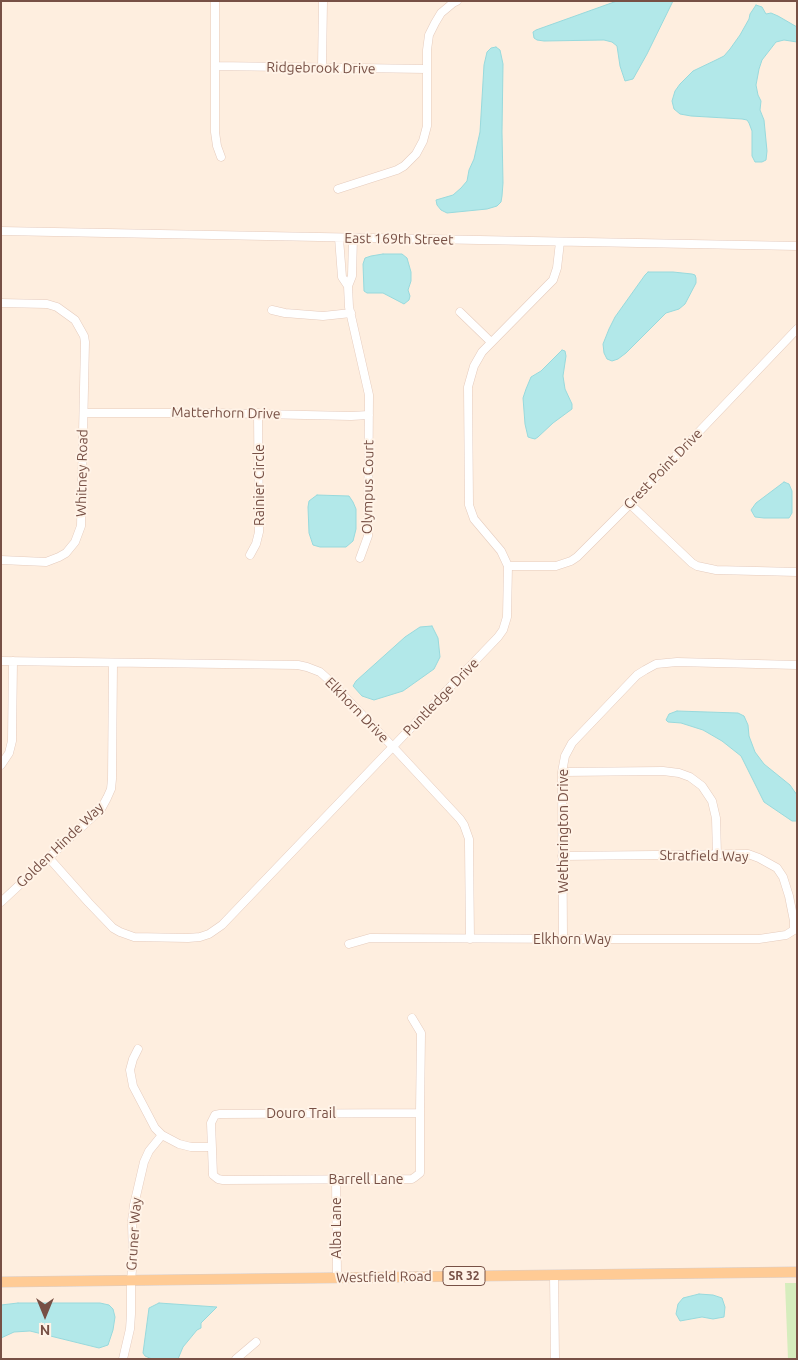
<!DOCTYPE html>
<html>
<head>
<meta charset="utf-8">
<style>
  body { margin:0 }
  #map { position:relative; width:798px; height:1360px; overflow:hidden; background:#feeedf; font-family:Ubuntu,sans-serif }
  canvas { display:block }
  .frame { position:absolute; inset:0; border:2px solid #775045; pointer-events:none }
  .north { position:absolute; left:20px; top:1290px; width:50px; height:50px; -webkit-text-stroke:4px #fff3e7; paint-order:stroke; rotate:180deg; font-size:14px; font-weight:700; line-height:20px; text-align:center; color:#775045 }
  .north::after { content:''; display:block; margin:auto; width:18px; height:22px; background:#775045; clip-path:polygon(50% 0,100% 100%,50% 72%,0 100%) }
</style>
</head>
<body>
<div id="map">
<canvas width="798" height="1360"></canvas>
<div class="frame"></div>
<div class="north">N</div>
</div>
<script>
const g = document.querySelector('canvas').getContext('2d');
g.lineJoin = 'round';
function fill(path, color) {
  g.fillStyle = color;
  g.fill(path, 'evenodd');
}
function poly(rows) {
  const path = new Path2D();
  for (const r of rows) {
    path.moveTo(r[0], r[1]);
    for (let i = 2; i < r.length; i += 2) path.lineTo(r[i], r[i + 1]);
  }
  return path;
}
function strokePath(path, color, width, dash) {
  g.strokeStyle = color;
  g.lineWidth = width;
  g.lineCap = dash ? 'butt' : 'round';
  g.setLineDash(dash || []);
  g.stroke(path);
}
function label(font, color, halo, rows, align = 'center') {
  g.font = font + ' Ubuntu,sans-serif';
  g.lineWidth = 4;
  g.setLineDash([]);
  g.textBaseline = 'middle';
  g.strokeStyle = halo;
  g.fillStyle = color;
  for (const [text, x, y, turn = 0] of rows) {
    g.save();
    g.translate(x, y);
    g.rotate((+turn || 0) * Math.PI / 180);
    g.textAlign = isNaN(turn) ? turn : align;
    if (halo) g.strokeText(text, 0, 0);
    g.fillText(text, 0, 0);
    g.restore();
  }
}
const green = poly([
  [785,1283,797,1283,797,1359,788,1359]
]);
const water = poly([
  [617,1,673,1,647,54,633,79,625,81,620,66,617,46,612,42,604,40,544,41,537,40,534,38,533,32,536,30,617,1],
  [756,5,762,7,766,14,771,13,778,16,797,27,797,42,784,40,776,42,762,60,759,69,756,85,758,95,761,101,760,110,764,120,767,151,766,160,762,162,755,162,752,156,752,131,749,123,747,120,742,119,691,116,680,114,674,109,672,101,675,91,680,84,693,71,716,60,724,56,730,49,740,35,749,19,750,14,756,5],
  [496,47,500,50,503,64,502,132,503,183,502,196,501,202,497,206,487,209,447,213,441,210,437,205,436,200,453,195,461,188,467,181,469,170,474,159,480,132,484,65,487,52,491,48,496,47],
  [383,254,402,254,407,258,411,272,411,281,408,290,410,296,409,300,404,304,383,293,367,293,364,291,363,264,365,258,371,256,383,254],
  [648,272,673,272,692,274,695,275,696,278,696,283,685,304,679,309,666,313,626,353,618,359,612,361,607,359,604,353,603,344,609,329,615,317,645,275,648,272],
  [562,350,565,351,566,356,563,376,565,389,572,404,572,409,553,423,538,437,535,439,531,438,528,437,525,424,523,398,526,389,531,377,541,371,562,350],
  [784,482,789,484,792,491,792,513,789,518,764,518,755,517,751,510,756,503,784,482],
  [317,495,349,496,353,502,356,509,356,529,353,541,346,547,320,547,313,545,309,533,308,507,309,501,317,495],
  [432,626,438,638,440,657,434,669,403,691,374,700,362,696,353,686,356,681,405,637,420,627,432,626],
  [677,711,738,713,744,716,748,725,749,736,755,752,764,764,790,785,797,795,797,821,792,821,764,802,741,756,722,741,703,730,681,723,668,722,666,720,669,714,677,711],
  [699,1294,713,1295,722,1298,725,1307,724,1317,713,1319,702,1317,680,1321,676,1314,678,1304,683,1298,699,1294],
  [18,1303,100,1303,109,1305,113,1309,115,1317,113,1330,108,1345,99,1348,30,1331,14,1332,1,1338,1,1305,18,1303],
  [159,1303,217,1307,201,1323,201,1328,197,1330,183,1347,178,1359,152,1359,145,1356,143,1353,149,1308,159,1303]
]);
const minor = poly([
  [215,1,215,132,217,146,221,157],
  [215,66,427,69],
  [322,68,323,1],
  [338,189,397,170,404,166,416,154,423,141,427,126,427,50,429,35,435,23,441,13,453,3,457,1],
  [1,231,797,246],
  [339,238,342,277,348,286],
  [353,238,352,276,348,286,349,307,369,395,368,536,360,558],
  [1,303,47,304,57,307,75,320,84,336,85,342,81,526,75,542,66,553,59,557,46,562,1,560],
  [272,310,285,313,323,316,351,313],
  [460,312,491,342],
  [84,413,214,413,351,416,369,415],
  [630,504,692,563,697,566,716,570,797,572],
  [250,555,256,544,259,532,258,413],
  [508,566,556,566,571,561,577,557,630,504,797,329],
  [1,661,298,665,307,667,320,672,329,680,393,747,460,819,464,825,469,839,469,845,470,939],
  [1,765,9,753,12,741,13,661],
  [562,772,663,771,679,773,690,777,702,786,712,801,716,818,717,855],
  [49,858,89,903,113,928,120,932,134,937,188,938,200,937,209,934,222,925,498,637,503,630,507,617,508,566,501,551,474,519,469,505,468,387,474,366,482,352,548,285,553,280,557,268,560,242],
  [1,902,101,809,107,798,111,789,112,779,113,663],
  [563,939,562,772,565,756,572,743,637,675,645,670,656,664,677,662,797,665],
  [349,944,370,938,598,939,759,939,786,935,794,930,794,921,789,896,783,877,777,868,759,858,748,854,562,856],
  [412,1018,421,1033,420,1113,420,1173,415,1177,412,1179,223,1180,218,1179,213,1175,211,1123,215,1115,220,1114,420,1113],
  [138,1049,133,1059,130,1070,133,1086,155,1128,162,1135,179,1144,191,1147,211,1147],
  [336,1178,337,1277],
  [554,1275,555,1359],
  [123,1359,130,1329,131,1314,131,1280,133,1260,132,1221,134,1205,144,1162,149,1151,162,1135],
  [236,1359,256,1342]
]);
const major = poly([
  [1,1282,797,1272]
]);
const shields = [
  [464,1276,42]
];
const shieldNames = [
  ["SR 32",464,1276]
];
const streetNames = [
  ["Ridgebrook Drive",321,68,1],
  ["East 169th Street",399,239,1],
  ["Matterhorn Drive",226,413,1],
  ["Crest Point Drive",663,469,-46],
  ["Whitney Road",82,473,-89],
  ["Rainier Circle",259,485,-90],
  ["Olympus Court",368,487,-89],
  ["Puntledge Drive",441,697,-46],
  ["Elkhorn Drive",357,710,46],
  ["Wetherington Drive",563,831,-90],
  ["Golden Hinde Way",60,845,-44],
  ["Stratfield Way",704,856,1],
  ["Elkhorn Way",572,939],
  ["Douro Trail",301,1113],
  ["Barrell Lane",366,1179],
  ["Alba Lane",336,1228,-90],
  ["Gruner Way",134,1234,-86],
  ["Westfield Road",384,1277,-1]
];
fill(green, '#d6edbd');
fill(water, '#b2e8e9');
strokePath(water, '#98d9dc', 1);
strokePath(minor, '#e5cbbd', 9);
strokePath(major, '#d9cecb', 11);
strokePath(minor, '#fff', 8);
strokePath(major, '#ffcb95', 10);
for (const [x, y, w] of shields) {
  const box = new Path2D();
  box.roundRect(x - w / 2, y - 9.5, w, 19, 4);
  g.fillStyle = '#fff3e7';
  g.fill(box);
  strokePath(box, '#775045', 1);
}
label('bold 12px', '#775045', null, shieldNames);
label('14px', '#775045', '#fff3e7', streetNames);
</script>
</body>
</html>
